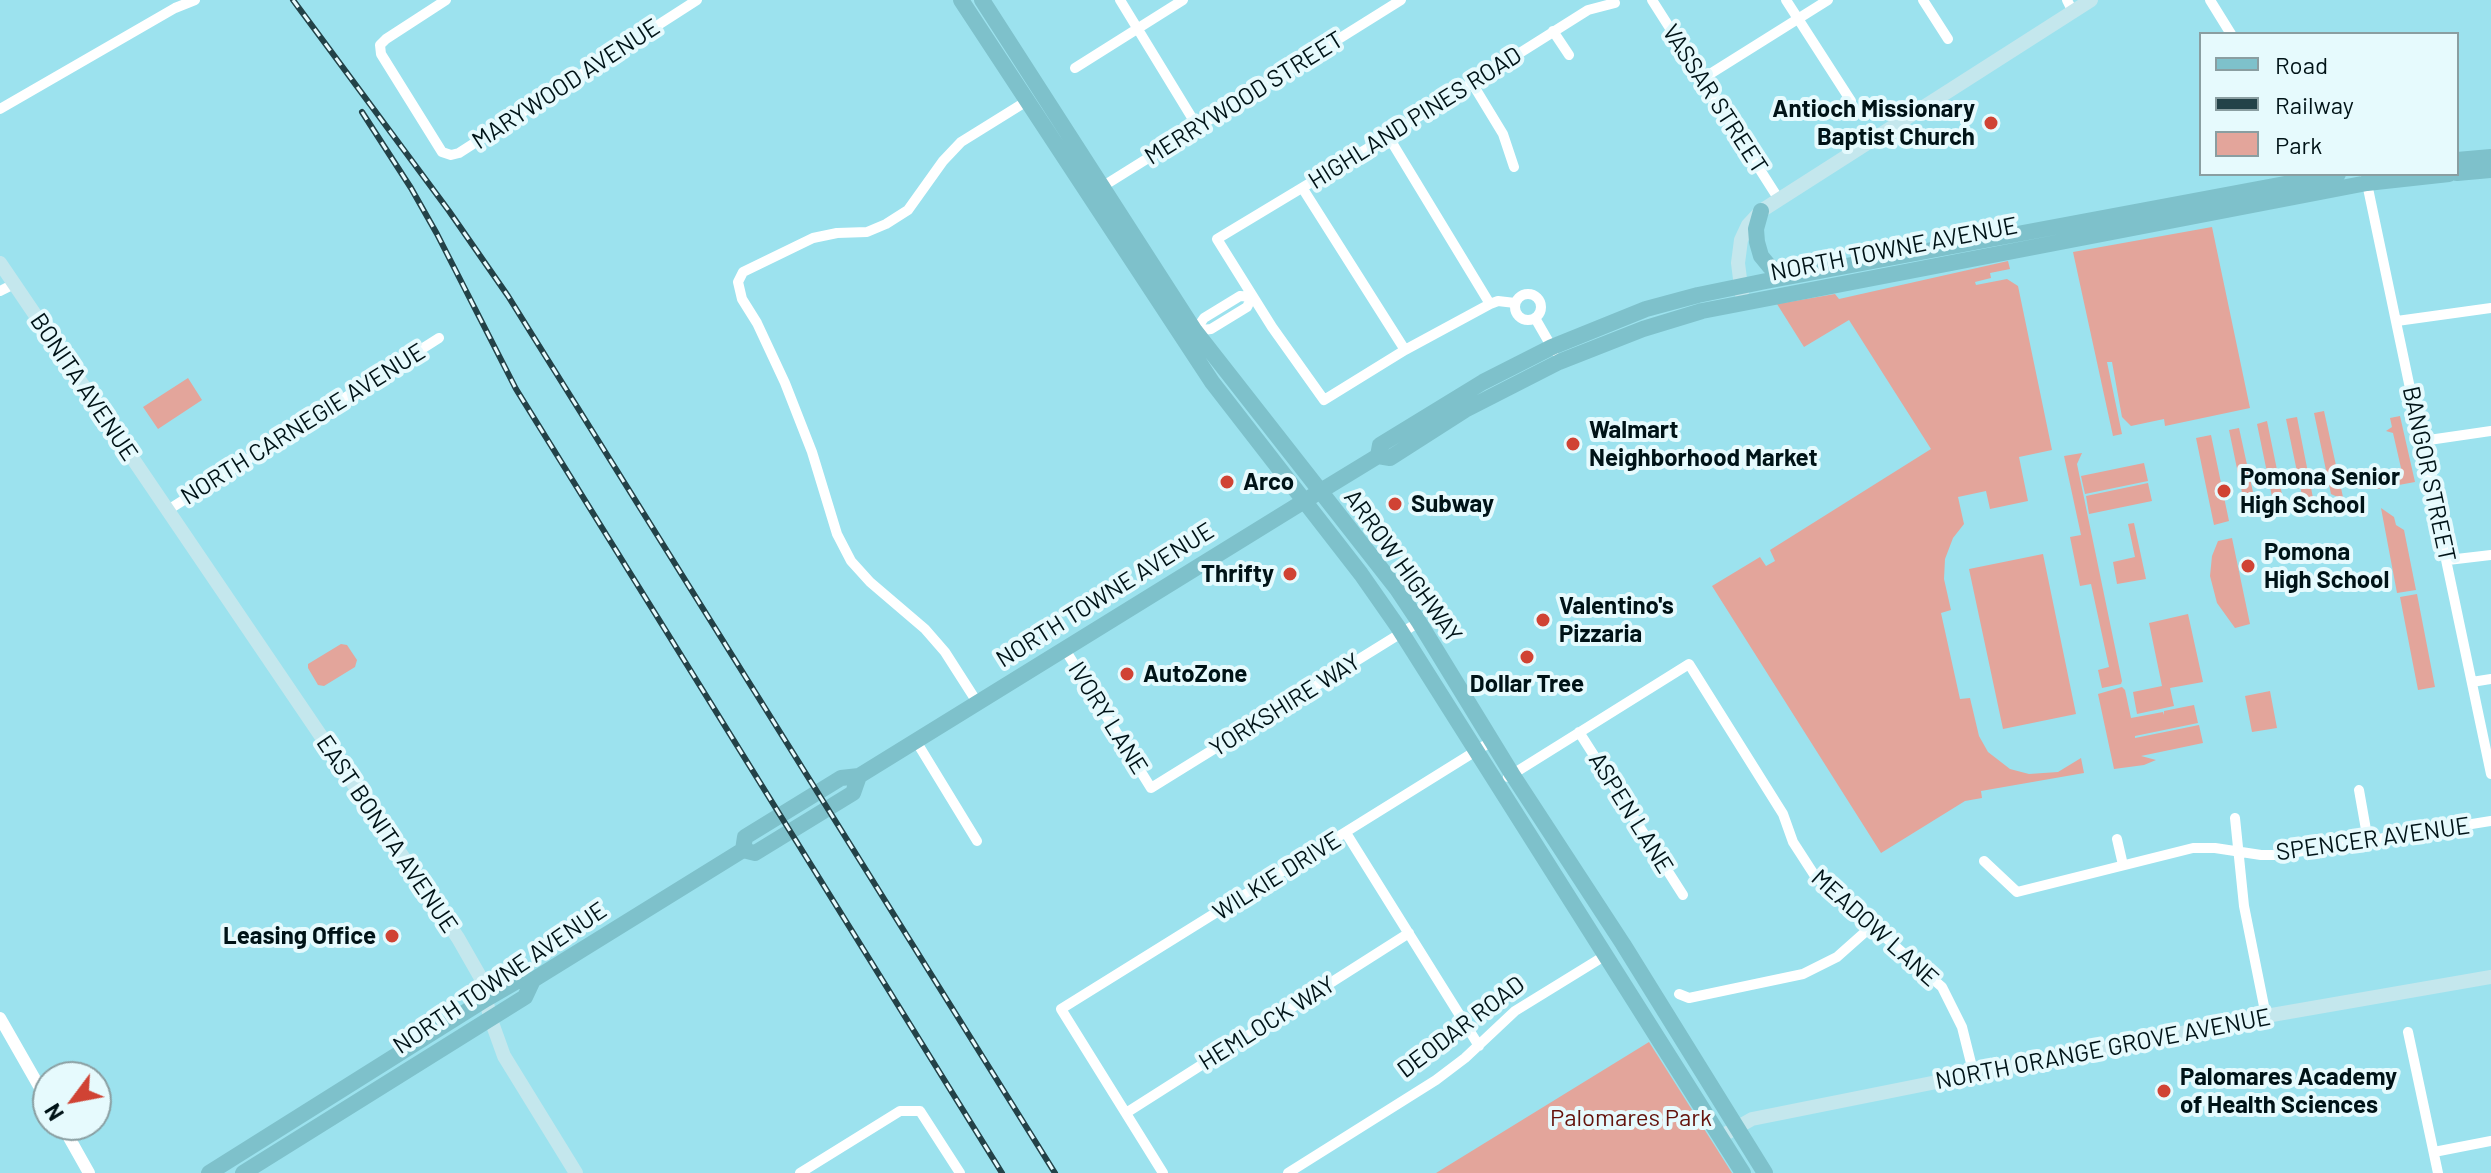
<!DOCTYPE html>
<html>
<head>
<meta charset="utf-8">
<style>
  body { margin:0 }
  #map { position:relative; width:2491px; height:1173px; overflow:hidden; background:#9ce2ee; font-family:Barlow,sans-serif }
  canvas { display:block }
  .legend { position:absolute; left:2199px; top:32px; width:260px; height:144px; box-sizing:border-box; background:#e6fafd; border:2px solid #8a9ea1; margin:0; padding:10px 14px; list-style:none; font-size:24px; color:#001317 }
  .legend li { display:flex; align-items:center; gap:16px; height:40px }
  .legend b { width:40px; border:2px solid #8a9ea1 }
  .north { position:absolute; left:32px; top:1061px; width:80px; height:80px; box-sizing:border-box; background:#e6fafd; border:2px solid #8a9ea1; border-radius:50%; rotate:238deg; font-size:22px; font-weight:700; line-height:32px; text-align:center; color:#001317 }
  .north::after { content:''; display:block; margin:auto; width:28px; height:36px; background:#d04334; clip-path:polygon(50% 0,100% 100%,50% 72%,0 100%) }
</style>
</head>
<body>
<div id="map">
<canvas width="2491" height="1173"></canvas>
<ul class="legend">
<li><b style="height:10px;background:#7ec1cb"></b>Road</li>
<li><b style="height:10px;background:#234248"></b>Railway</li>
<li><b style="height:22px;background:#e3a59b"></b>Park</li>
</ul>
<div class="north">N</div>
</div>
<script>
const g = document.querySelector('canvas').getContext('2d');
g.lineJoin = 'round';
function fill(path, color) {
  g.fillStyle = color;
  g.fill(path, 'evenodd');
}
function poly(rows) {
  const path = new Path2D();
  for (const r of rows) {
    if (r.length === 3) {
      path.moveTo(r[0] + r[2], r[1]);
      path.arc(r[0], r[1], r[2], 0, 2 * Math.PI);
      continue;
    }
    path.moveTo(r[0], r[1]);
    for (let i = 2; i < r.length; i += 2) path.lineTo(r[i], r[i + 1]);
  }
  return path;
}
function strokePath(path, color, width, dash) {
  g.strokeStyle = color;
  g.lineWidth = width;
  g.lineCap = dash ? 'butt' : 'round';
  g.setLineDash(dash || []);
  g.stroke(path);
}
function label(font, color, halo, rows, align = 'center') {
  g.font = font + ' Barlow,sans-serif';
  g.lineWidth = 8;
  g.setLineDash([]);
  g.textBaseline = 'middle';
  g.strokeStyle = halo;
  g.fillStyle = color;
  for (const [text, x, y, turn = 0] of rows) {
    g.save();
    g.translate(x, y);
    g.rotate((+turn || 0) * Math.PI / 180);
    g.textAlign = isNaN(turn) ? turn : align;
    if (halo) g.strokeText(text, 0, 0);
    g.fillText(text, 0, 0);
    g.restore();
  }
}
const green = poly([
  [2212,227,2250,408,2165,426,2164,419,2131,426,2122,417,2112,362,2107,362,2122,434,2113,436,2073,252],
  [2008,261,2010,269,1990,273,1991,278,1975,282,1976,285,2007,279,2018,286,2052,450,2019,457,2028,501,1990,509,1986,491,1958,497,1964,524,1953,538,1945,559,1944,579,1951,610,1941,613,1960,699,1970,698,1979,736,1988,752,2010,769,2029,774,2058,772,2081,758,2084,773,1981,791,1982,798,1965,801,1881,853,1712,586,1760,557,1766,566,1775,561,1770,550,1931,449,1849,320,1804,347,1777,304,1835,294,1839,299],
  [188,378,202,400,158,429,143,407],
  [2324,411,2343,497,2340,498,2331,494,2314,413],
  [2400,416,2415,482,2377,489,2374,474,2401,468,2393,433,2386,431,2392,427,2390,418],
  [2297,417,2314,503,2304,505,2286,419],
  [2267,421,2285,509,2275,511,2257,424],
  [2239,428,2258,515,2246,512,2229,430],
  [2211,435,2229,521,2214,525,2196,438],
  [2082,453,2077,464,2122,681,2121,684,2102,688,2098,670,2109,667,2091,584,2080,586,2070,537,2081,535,2064,456],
  [2144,463,2148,481,2085,494,2081,476],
  [2148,483,2152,501,2089,514,2086,496],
  [2381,508,2394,517,2396,525,2404,530,2416,590,2397,593],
  [2134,523,2146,579,2117,584,2113,562,2135,557,2128,524],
  [2232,538,2250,624,2235,628,2217,603,2210,576,2212,556,2218,541],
  [2043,554,2076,714,2003,729,1969,569],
  [2417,594,2435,687,2418,690,2400,597],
  [2188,614,2203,682,2170,688,2174,706,2137,714,2133,692,2162,686,2149,623],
  [341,644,347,645,357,660,355,667,324,686,318,685,308,668,308,664],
  [2122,687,2125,690,2131,718,2163,712,2164,715,2164,711,2194,705,2198,723,2135,736,2135,738,2199,725,2203,743,2141,756,2156,760,2144,765,2114,769,2098,694],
  [2270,691,2277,728,2252,732,2245,696],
  [1649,1042,1732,1173,1436,1173]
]);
const minor = poly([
  [446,0,386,39,380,45,381,54,442,152,451,155,459,153,697,0],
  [1120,0,1197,126],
  [1652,0,1778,198],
  [1786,0,1851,101],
  [1923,0,1948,39],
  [2067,0,2073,12],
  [2210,0,2231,34],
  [1553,31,1569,55],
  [1075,68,1183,0],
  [1702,79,1828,0],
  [1472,83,1503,134,1514,167],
  [0,109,175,8,195,0],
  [1388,136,1490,304,1498,301,1515,303],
  [2365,174,2491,774],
  [1303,189,1405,350],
  [1097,190,1401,0],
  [0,291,14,284],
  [1528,307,13],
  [1240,296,1252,297,1247,307,1211,329,1195,331,1204,318,1240,296],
  [1490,304,1405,350,1324,400,1272,327,1217,239,1388,136,1588,10,1615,3],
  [1535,318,1554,351],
  [2397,321,2491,308],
  [2422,441,2491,431],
  [168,510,439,338],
  [2448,560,2491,555],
  [1064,648,1151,788,1419,622],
  [2472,682,2491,679],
  [977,702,945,652,925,629,870,582,851,561,837,534,812,452,785,383,757,323,742,299,738,282,743,272,813,238,837,233,867,232,886,224,908,210,943,161,961,142,1027,101],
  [1579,732,1683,895],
  [916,741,977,841],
  [1508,777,1689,664,1783,814,1793,842,1815,876,1942,987,1962,1027,1974,1075],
  [2359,790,2368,841],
  [2235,818,2244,906,2266,1016],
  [1346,833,1479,1046],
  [2117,839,2123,865],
  [1984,861,2017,892,2193,848,2215,848,2261,855,2278,855,2491,821],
  [1679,994,1689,998,1803,974,1837,957,1873,925],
  [2408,1032,2438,1173],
  [1126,1113,1409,933],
  [2434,1152,2491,1141],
  [800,1173,900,1111,920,1111,960,1173],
  [1163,1173,1061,1009,1492,741],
  [1288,1173,1436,1080,1465,1058,1515,1011,1606,955]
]);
const tertiary = poly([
  [0,1018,48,1102],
  [62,1125,89,1173]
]);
const secondary = poly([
  [0,263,458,938,482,980,490,1017,504,1056,576,1173],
  [1742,295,1738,263,1741,240,1748,225,1761,211,2091,0],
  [1727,1133,1752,1119,2266,1016,2491,977]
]);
const primary = poly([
  [961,0,1212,382,1361,574,1398,627,1743,1173],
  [982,0,1195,331,1397,589,1419,622,1512,774,1623,944,1765,1173],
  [2457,160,2491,157],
  [2457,173,2491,170],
  [1761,211,1756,229,1757,242,1761,256,1770,267,1792,274],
  [1378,456,1380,445,1483,382,1552,347,1646,309,1698,295,1766,281,2338,174],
  [743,850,745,837,841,778,859,776,1319,492,1378,456,1390,458,1465,410,1559,362,1643,329,1702,311,2367,183,2449,174],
  [209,1173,486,999,517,981,533,980],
  [243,1173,525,997,533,980,743,850,755,853,853,793,859,776]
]);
const rail = poly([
  [293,0,449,211,508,296,1055,1173],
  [362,112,411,188,437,234,516,389,1002,1173]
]);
const markers = [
  [1991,123,8,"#d04334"],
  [1573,444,8,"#d04334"],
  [1227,482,8,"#d04334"],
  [2224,491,8,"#d04334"],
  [1395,504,8,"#d04334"],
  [2248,566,8,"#d04334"],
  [1290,574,8,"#d04334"],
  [1543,620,8,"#d04334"],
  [1527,657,8,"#d04334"],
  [1127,674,8,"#d04334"],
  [392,936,8,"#d04334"],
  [2164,1091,8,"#d04334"]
];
const streetNames = [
  ["MARYWOOD AVENUE",566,84,-33],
  ["MERRYWOOD STREET",1244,98,-32],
  ["VASSAR STREET",1715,99,57],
  ["HIGHLAND PINES ROAD",1415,118,-32],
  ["NORTH TOWNE AVENUE",1894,249,-11],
  ["BONITA AVENUE",84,387,56],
  ["NORTH CARNEGIE AVENUE",303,424,-32],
  ["BANGOR STREET",2429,474,78],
  ["ARROW HIGHWAY",1403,566,54],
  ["NORTH TOWNE AVENUE",1105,595,-32],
  ["YORKSHIRE WAY",1285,705,-32],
  ["IVORY LANE",1108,718,58],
  ["ASPEN LANE",1631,813,58],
  ["EAST BONITA AVENUE",387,834,56],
  ["SPENCER AVENUE",2373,839,-8],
  ["WILKIE DRIVE",1277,876,-32],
  ["MEADOW LANE",1875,928,42],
  ["NORTH TOWNE AVENUE",500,978,-34],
  ["HEMLOCK WAY",1267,1023,-32],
  ["DEODAR ROAD",1461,1027,-37],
  ["NORTH ORANGE GROVE AVENUE",2103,1049,-11]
];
const poiNames = [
  ["Antioch Missionary",1975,109,"right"],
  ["Baptist Church",1975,137,"right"],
  ["Walmart",1589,430],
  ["Neighborhood Market",1589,458],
  ["Pomona Senior",2240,477],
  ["High School",2240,505],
  ["Arco",1243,482],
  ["Subway",1411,504],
  ["Pomona",2264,552],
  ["High School",2264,580],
  ["Thrifty",1274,574,"right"],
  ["Valentino's",1559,606],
  ["Pizzaria",1559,634],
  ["AutoZone",1143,674],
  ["Dollar Tree",1527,684,"center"],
  ["Leasing Office",376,936,"right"],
  ["Palomares Academy",2180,1077],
  ["of Health Sciences",2180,1105]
];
const parkNames = [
  ["Palomares Park",1631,1118]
];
fill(green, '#e3a59b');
strokePath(minor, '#fff', 10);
strokePath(tertiary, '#fff', 12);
strokePath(secondary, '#c4e7ed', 14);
strokePath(primary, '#7ec1cb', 16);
strokePath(rail, '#234248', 6);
strokePath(rail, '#e6fafd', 3, [9]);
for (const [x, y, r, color] of markers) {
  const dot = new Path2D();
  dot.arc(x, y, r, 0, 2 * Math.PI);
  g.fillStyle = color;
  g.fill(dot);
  strokePath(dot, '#e6fafd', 3);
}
label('24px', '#001317', '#e6fafd', streetNames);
label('bold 24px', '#001317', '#e6fafd', poiNames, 'left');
label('24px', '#64120b', '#e6fafd', parkNames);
</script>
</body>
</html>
